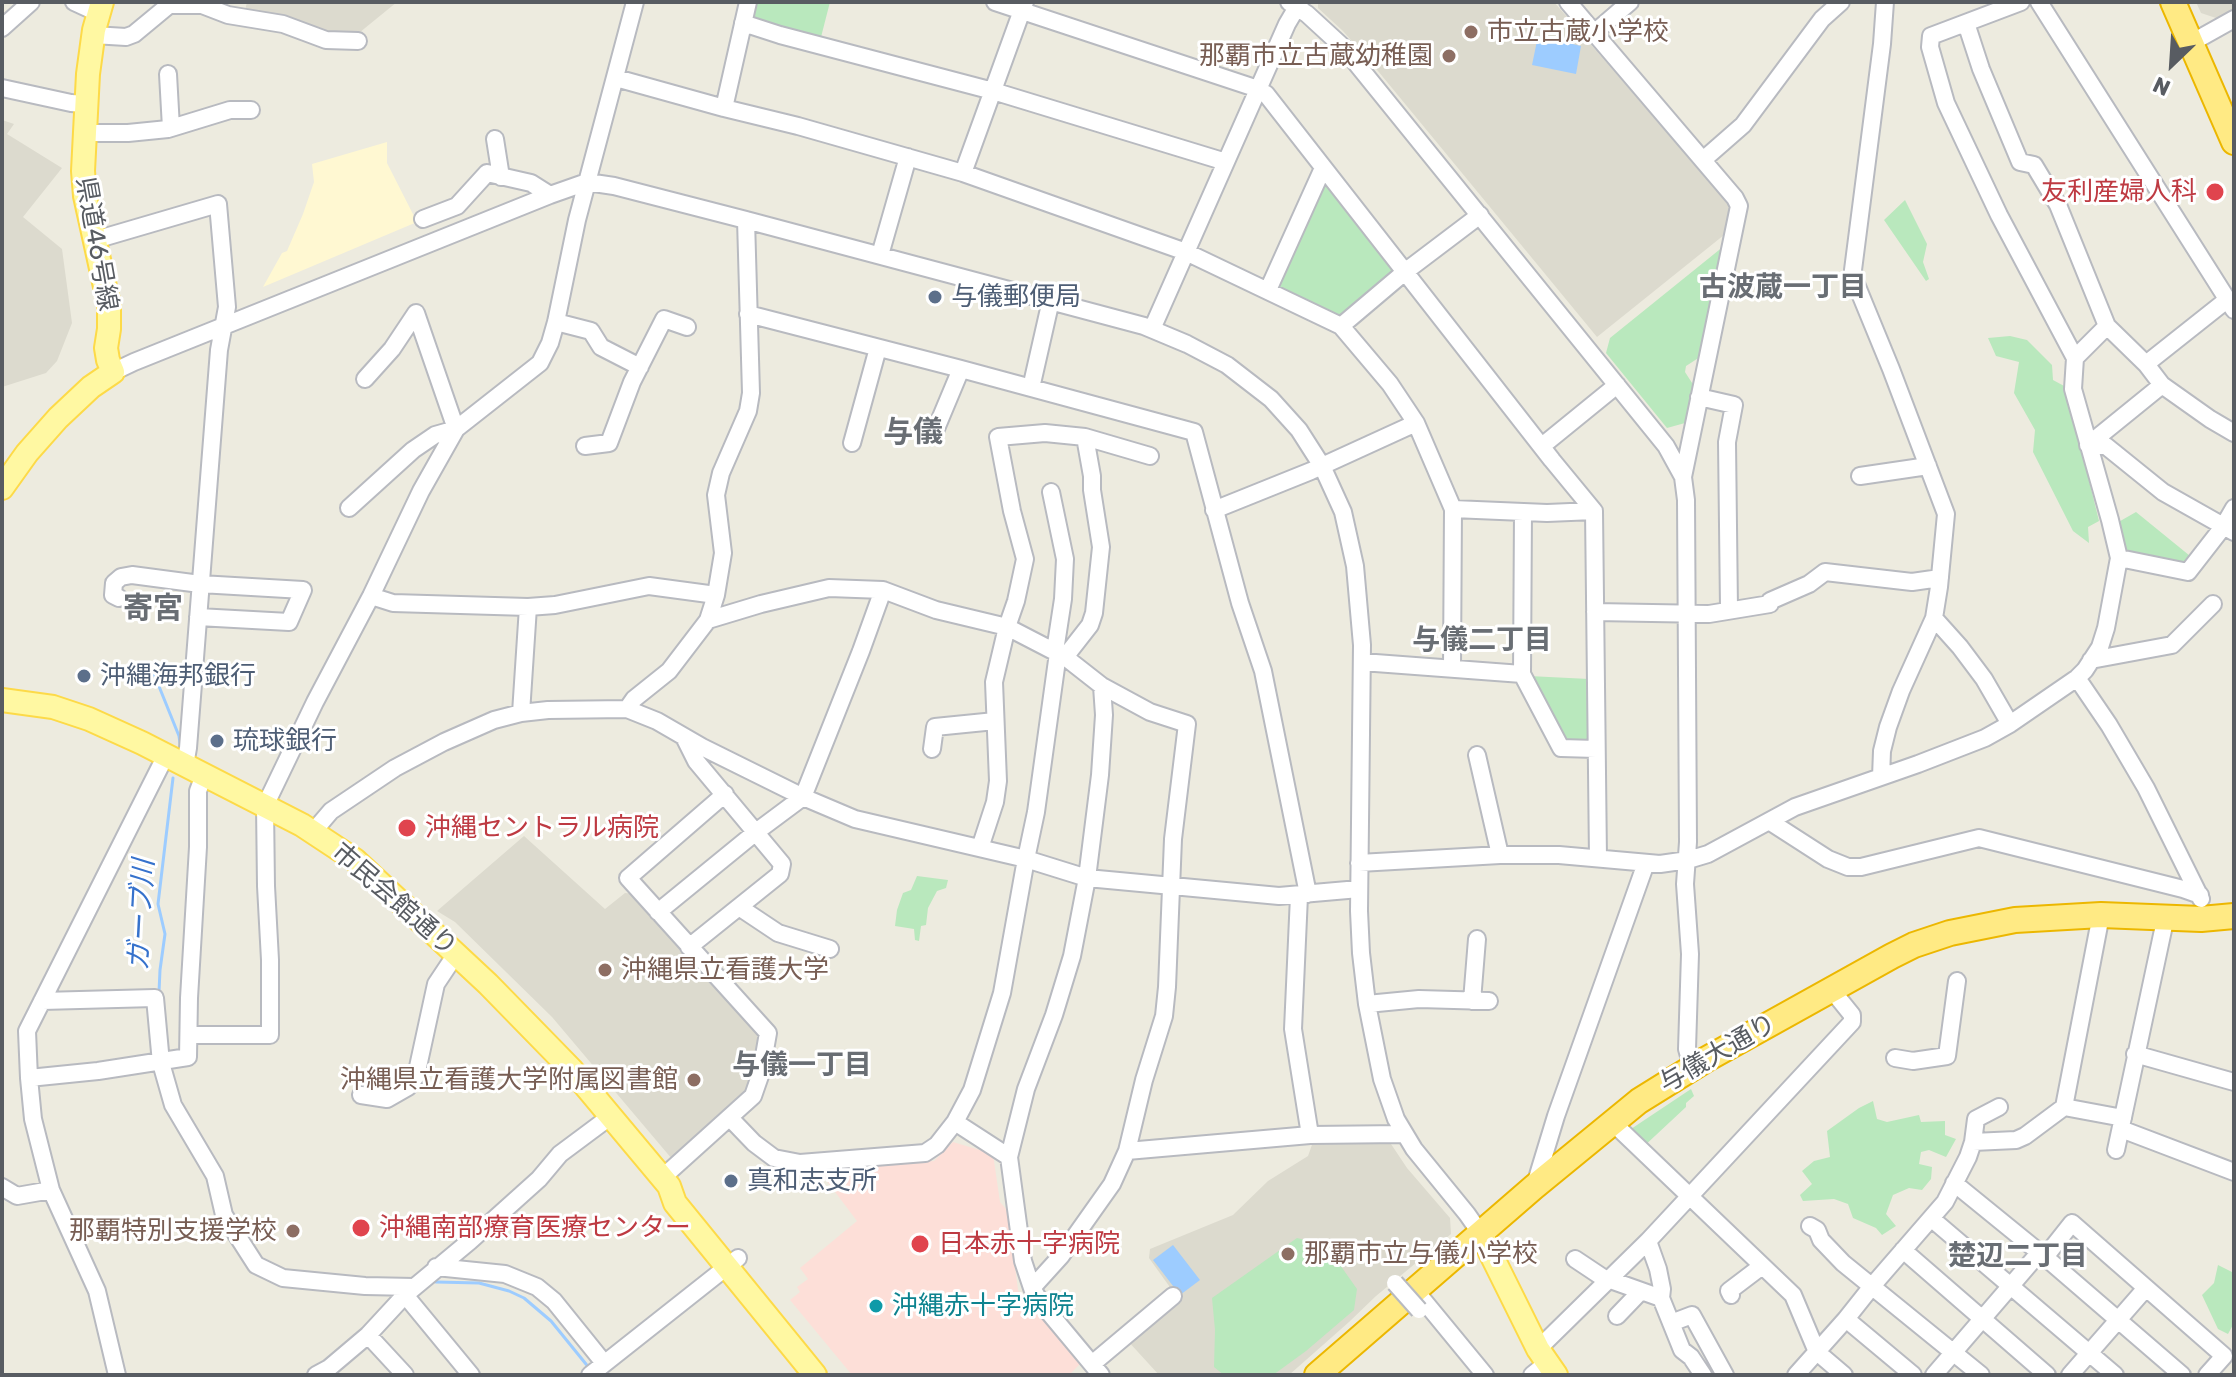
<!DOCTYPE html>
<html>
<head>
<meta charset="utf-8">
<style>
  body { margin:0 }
  #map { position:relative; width:2236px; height:1377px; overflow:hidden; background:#edebdf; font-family:Rubik,sans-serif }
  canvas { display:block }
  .frame { position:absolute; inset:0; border:4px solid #585c62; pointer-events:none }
  .north { position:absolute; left:2132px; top:24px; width:80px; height:80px; -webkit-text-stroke:6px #fff; paint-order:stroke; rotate:205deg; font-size:22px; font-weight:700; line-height:32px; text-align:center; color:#585c62 }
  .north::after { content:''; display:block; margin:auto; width:28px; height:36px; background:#585c62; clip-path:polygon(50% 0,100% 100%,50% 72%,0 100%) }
</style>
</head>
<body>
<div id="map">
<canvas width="2236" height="1377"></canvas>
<div class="frame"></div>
<div class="north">N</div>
</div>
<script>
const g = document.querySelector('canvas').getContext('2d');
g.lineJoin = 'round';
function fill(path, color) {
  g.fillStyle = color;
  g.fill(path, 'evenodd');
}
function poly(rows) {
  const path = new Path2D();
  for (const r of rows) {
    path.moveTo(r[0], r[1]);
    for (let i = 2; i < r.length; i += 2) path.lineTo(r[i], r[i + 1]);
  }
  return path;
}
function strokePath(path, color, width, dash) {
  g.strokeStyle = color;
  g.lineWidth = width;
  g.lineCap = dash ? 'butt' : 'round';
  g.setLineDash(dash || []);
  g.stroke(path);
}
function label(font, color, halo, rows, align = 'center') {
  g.font = font + ' Rubik,"Noto Sans JP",sans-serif';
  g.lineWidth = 6;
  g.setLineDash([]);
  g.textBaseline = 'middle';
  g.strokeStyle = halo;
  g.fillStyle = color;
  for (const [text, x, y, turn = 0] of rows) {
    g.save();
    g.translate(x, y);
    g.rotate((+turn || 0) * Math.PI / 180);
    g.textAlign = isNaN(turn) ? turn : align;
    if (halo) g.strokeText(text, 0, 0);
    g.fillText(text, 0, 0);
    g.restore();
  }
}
const commercial = poly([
  [387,142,387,163,417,222,263,287,282,253,287,251,303,214,314,182,312,164]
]);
const education = poly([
  [247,2,397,2,354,37,318,34,244,15],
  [1318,2,1554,2,1728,203,1730,210,1724,235,1597,337,1378,71,1343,31,1318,8],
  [2196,2,2234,2,2234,11,2219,19,2201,13],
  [2,120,14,124,7,134,62,168,23,217,62,249,72,323,57,361,46,373,2,387],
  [524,836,605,909,625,893,635,894,765,1032,746,1096,672,1159,552,1017,455,922,437,911],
  [1387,1138,1407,1168,1450,1218,1451,1234,1376,1296,1349,1322,1289,1375,1159,1375,1127,1340,1177,1297,1149,1258,1150,1249,1233,1215,1268,1181,1308,1156,1313,1142]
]);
const medical = poly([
  [953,1142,993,1154,1000,1202,1006,1209,1009,1219,1018,1290,1080,1364,1069,1375,852,1375,790,1300,800,1292,797,1287,808,1279,800,1268,857,1221,823,1176,831,1169,934,1161]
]);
const green = poly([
  [754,2,830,2,820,41,748,21],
  [1330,185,1395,266,1395,275,1344,316,1336,317,1280,291,1277,282,1319,186],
  [1905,200,1927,244,1923,262,1929,279,1926,281,1884,220],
  [1724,246,1700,357,1686,366,1685,372,1694,386,1685,423,1667,428,1606,353,1610,338],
  [2010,336,2027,340,2052,365,2053,380,2066,387,2099,521,2088,527,2089,543,2073,531,2033,452,2035,430,2014,393,2019,362,1996,356,1988,338],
  [2136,512,2195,560,2187,569,2123,556,2115,524],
  [1529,676,1589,679,1592,739,1587,744,1567,745],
  [917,876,948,880,946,888,937,891,928,908,926,925,921,926,919,941,915,940,914,929,895,926,897,910,903,893,911,890],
  [1691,1089,1694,1096,1686,1103,1686,1107,1641,1149,1625,1133],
  [1873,1101,1877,1119,1887,1122,1919,1115,1921,1122,1945,1121,1945,1135,1956,1139,1946,1157,1929,1150,1921,1152,1919,1164,1932,1167,1931,1179,1922,1190,1909,1188,1893,1195,1886,1214,1896,1226,1882,1235,1876,1228,1853,1218,1848,1204,1834,1199,1803,1201,1800,1195,1812,1184,1802,1171,1814,1161,1830,1157,1827,1131,1859,1108],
  [1297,1238,1326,1245,1357,1289,1354,1310,1306,1351,1273,1375,1224,1375,1214,1367,1215,1330,1212,1298],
  [2218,1265,2234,1273,2234,1323,2228,1334,2218,1329,2202,1295,2214,1283]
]);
const water = poly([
  [1538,36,1581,46,1576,74,1532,65],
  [1173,1245,1200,1280,1180,1295,1153,1260]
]);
const stream = poly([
  [150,664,179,736,180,743],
  [159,992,160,970,165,934,158,904,173,778],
  [436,1282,479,1283,509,1291,524,1298,551,1321,590,1369]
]);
const minor = poly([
  [74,2,98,13],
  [995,2,1252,87,1266,94,1552,460,1594,511,1598,858],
  [1289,2,1307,14,1343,47,1666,446,1683,477,1686,500,1688,842,1685,884,1690,954,1687,1049,1689,1056,1696,1065],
  [1568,2,1735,198,1739,206,1683,477],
  [2039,2,2234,310],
  [743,23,780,35,993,91,1226,162],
  [1966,23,1981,69,2020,162,2034,165,2058,205,2107,326,2146,364,2162,385,2210,419,2234,433],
  [2,28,31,2],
  [1594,33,1630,2],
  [93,35,126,37,134,34,169,5,202,5,228,15,283,24,326,40,358,41],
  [2191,43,2234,19],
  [168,74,171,128],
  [616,78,724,108,798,126,963,173,1186,252,1341,326,1390,384,1416,423,1453,509,1452,667],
  [2,88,71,103,85,104],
  [724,108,748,2],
  [83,133,128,133,168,129,230,110,251,110],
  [495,139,501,177],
  [1703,160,1743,125,1822,19,1841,2],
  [963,173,1025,2],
  [423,219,457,206,487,173,531,183,550,195],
  [95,240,218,204,227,307,219,350,188,748,185,765],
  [880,255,908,157],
  [1268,290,1323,168],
  [748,314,961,369,1194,432,1240,603,1263,671,1308,894],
  [556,322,591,331,601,347,640,367],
  [1341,326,1406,271,1480,215],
  [1152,329,1287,24,1300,2],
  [2075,358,2107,326],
  [2146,364,2228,299],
  [113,372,134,362,550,195,587,182,614,186,746,220,1144,326,1187,344,1227,365,1271,399,1299,430,1322,466,1343,512,1355,566,1362,645,1359,911,1361,953,1367,1004,1382,1079,1396,1119,1414,1149,1467,1214,1481,1234],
  [1031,388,1051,300],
  [1699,397,1734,405,1727,442,1729,609],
  [933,436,961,369],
  [852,443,878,348],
  [2088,445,2106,446,2163,492,2234,532],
  [2088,445,2162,385],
  [585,446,609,443,632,382,664,319,687,327],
  [1542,446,1617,385],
  [1860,476,1928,466],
  [1051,492,1065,559,1063,599,1055,651],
  [349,508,413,450,435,435,456,429,540,363,550,343,556,322,577,220,635,2],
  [1453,509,1547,513,1594,511],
  [1214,510,1311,471,1416,423],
  [1523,512,1522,674,1561,748,1596,749],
  [2119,558,2188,572,2223,527,2234,508],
  [371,596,393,603,528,607,555,605,649,586,716,595],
  [119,598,113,595,114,583,121,577,132,575,200,584,303,590,289,622,198,617],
  [1770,601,1809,584,1825,572,1912,582,1940,578],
  [1595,612,1709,614,1770,604],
  [1934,618,1960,647,1984,679,2010,724],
  [708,620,761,604,829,588,883,590,936,610,1007,627,1065,657,1102,686,1150,712,1187,724,1173,839,1167,987,1164,1016,1144,1080,1127,1151,1112,1184,1061,1256,1032,1288],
  [1065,657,1090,625,1094,613,1101,547,1092,490,1092,476,1085,437],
  [2091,660,2172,645,2213,604],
  [1362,662,1522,674],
  [2077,678,2109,725,2146,788,2201,899],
  [627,709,634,699,669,671,708,620,716,595,723,553,716,495,721,473,748,411,751,393,746,220],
  [521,713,528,607],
  [684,737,696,761,782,864,780,874,689,947],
  [932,749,935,727,995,721],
  [1477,755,1500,855],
  [1881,777,1882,751,1888,727,1901,691,1934,618,1939,587,1946,514,1891,369,1854,279,1853,270,1882,44,1885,2],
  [1769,821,1828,859,1848,867,1861,867,1979,838,2183,889,2200,895],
  [313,832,331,811,395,768,444,742,494,720,521,713,548,710,627,709,657,721,702,747,803,797,855,819,1026,859,1087,878,1279,896,1359,889],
  [980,848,995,802,998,781,994,682,1007,627,1016,601,1025,559,1012,511,998,437,1045,433,1085,437,1150,456],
  [1359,863,1500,855,1559,855,1660,864,1688,860,1708,854,1795,807,1918,764,1985,738,2010,724,2077,678,2085,670,2100,647,2106,628,2119,558,2110,520,2073,389,2075,358,1999,215,1946,103,1930,47,1931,36,2021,2],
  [1299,896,1293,1029,1310,1135],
  [739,907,778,933,830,949],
  [658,912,756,832,803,797,861,651,883,590],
  [42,1001,155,998,161,1063,173,1105,215,1176,224,1215,256,1265,283,1278,365,1286,414,1287],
  [1472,1001,1477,939],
  [1367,1004,1419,999,1489,1001],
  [190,1035,270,1035,270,960,266,886,265,806,315,702,371,596,421,491,456,429,416,313,392,349,365,379],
  [2135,1054,2234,1082],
  [1895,1058,1913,1061,1947,1056,1957,981],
  [29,1078,98,1071,188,1057,189,998,198,847,198,791,204,775],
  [361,1095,387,1099,408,1087,416,1076,436,984,456,954],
  [2064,1107,2123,1118],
  [730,1118,754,1143,774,1158,800,1163,925,1153,937,1145,955,1122,972,1090,1002,993,1026,859,1036,812,1058,653],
  [955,1122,1009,1157],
  [1612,1122,1793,1295,1817,1352,1844,1375],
  [2121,1129,2234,1172],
  [1973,1142,1976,1119,1999,1107],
  [2116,1150,2166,916],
  [1127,1151,1310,1135,1403,1134],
  [662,1178,753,1096,761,1073,768,1033,628,878,725,794],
  [1954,1183,2045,1257,2182,1375],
  [1535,1185,1556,1116,1646,863],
  [2,1187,17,1196,51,1190],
  [1932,1219,2115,1375],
  [1810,1226,1817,1230,1821,1240,1843,1263,1981,1375],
  [1648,1241,1658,1269,1662,1289,1661,1298],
  [1903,1250,2047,1375],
  [2045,1257,2072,1223,2224,1356,2207,1375],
  [1575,1259,1602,1277,1661,1298,1682,1350,1691,1357,1703,1375],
  [436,1267,505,1274,537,1287,554,1301,604,1363],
  [1415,1290,1485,1375],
  [405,1295,471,1375],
  [1731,1295,1729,1291,1762,1266],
  [1617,1316,1641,1291],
  [1846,1319,1913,1375],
  [1671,1323,1692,1315,1725,1375],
  [368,1335,405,1375],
  [1538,1349,1648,1241,1852,1022,1852,1015,1831,989],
  [1092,1364,1173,1296],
  [117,1375,97,1291,51,1190,33,1119,29,1078,27,1031,166,755],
  [316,1375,329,1368,368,1335,405,1295,470,1241,539,1179,560,1154,611,1116],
  [590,1375,738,1258],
  [1101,1375,1041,1303,1032,1288,1023,1261,1009,1157,1026,1089,1054,1015,1072,956,1087,878,1100,775,1104,715,1102,686],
  [1532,1375,1547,1363],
  [1796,1375,1846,1319,1873,1285,1945,1202,1968,1157,1973,1142,2016,1140,2025,1136,2064,1107,2101,915],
  [1934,1375,2039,1253],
  [2070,1375,2146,1288]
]);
const major = poly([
  [2,488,27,453,58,418,91,387,113,372,108,360,106,348,109,329,109,305,85,196,83,171,88,74,94,30,102,2],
  [2,700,53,707,89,719,142,743,302,825,355,860,488,984,572,1070,669,1186,675,1203,815,1375],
  [1481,1234,1538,1349,1556,1375]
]);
const highway = poly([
  [2173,2,2234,142],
  [1317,1375,1534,1187,1639,1101,1705,1060,1892,956,1914,945,1950,933,2015,920,2101,915,2201,919,2234,916]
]);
const minorBridge = poly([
  [1395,1283,1419,1310]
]);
const markers = [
  [1471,32,8,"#8d6e63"],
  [1449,56,8,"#8d6e63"],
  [2215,192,10,"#e0444e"],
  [935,297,8,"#5c6f8a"],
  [84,676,8,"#5c6f8a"],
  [217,741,8,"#5c6f8a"],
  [407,828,10,"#e0444e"],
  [605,970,8,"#8d6e63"],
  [694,1080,8,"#8d6e63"],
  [731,1181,8,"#5c6f8a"],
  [361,1228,10,"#e0444e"],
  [293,1231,8,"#8d6e63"],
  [920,1244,10,"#e0444e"],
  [1288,1254,8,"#8d6e63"],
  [876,1306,8,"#0f9aa8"]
];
const educationNames = [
  ["市立古蔵小学校",1487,32],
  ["那覇市立古蔵幼稚園",1433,56,"right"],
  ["沖縄県立看護大学",621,970],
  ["沖縄県立看護大学附属図書館",678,1080,"right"],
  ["那覇特別支援学校",277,1231,"right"],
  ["那覇市立与儀小学校",1304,1254]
];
const healthNames = [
  ["友利産婦人科",2197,192,"right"],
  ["沖縄セントラル病院",425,828],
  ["沖縄南部療育医療センター",379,1228],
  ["日本赤十字病院",938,1244]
];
const streetNames = [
  ["県道46号線",96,244,80],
  ["市民会館通り",394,900,41],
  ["与儀大通り",1718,1054,-30]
];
const serviceNames = [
  ["与儀郵便局",951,297],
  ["沖縄海邦銀行",100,676],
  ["琉球銀行",233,741],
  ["真和志支所",747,1181]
];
const cultureNames = [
  ["沖縄赤十字病院",892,1306]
];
const neighbourhoodNames = [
  ["古波蔵一丁目",1783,288],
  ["与儀二丁目",1482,641],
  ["与儀一丁目",802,1066],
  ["楚辺二丁目",2018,1257]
];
const waterNames = [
  ["ガーブ川",142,915,-87]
];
const quarterNames = [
  ["与儀",913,433],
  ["寄宮",153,609]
];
fill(commercial, '#fff8d2');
fill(education, '#dcdace');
fill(medical, '#fddfd8');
fill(green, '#b9e8bd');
fill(water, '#9dccff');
strokePath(stream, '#9dccff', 3);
strokePath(minor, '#b8bac0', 20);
strokePath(major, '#fdda48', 26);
strokePath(highway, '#ecb700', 28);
strokePath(minor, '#fff', 16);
strokePath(major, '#fff8a2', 22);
strokePath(highway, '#ffea84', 24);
strokePath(minorBridge, '#b8bac0', 20, []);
strokePath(minorBridge, '#fff', 16);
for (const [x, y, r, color] of markers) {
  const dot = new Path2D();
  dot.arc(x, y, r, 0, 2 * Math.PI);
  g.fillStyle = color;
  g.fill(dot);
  strokePath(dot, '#fff', 3);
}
label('26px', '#785e54', '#fff', educationNames, 'left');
label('26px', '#be3a42', '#fff', healthNames, 'left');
label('26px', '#585c62', '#fff', streetNames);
label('26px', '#4e5e75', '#fff', serviceNames, 'left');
label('26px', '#0d838f', '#fff', cultureNames, 'left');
label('bold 28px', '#696e74', '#fff', neighbourhoodNames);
label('italic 28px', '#3672cc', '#fff', waterNames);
label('bold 30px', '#696e74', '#fff', quarterNames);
</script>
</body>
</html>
